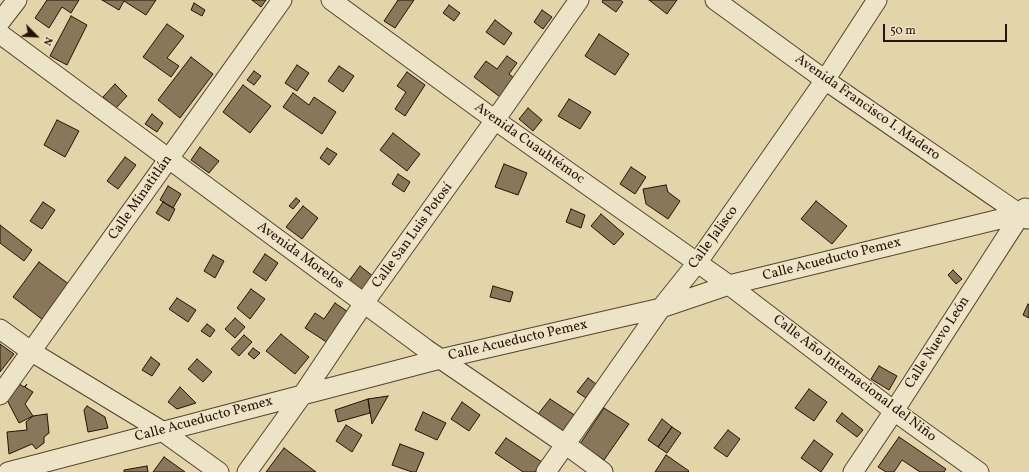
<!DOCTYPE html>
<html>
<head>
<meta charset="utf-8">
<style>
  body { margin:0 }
  #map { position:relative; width:1029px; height:472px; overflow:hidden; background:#e3d5aa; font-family:Vollkorn,serif }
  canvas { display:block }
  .north { position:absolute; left:16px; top:16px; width:40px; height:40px; -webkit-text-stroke:3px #ede4c8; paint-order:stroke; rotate:114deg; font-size:11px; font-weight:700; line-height:16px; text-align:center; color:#271203 }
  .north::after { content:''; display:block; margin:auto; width:14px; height:18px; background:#271203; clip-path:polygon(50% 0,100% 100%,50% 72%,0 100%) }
  .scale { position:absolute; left:883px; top:24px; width:124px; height:18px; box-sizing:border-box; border:2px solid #271203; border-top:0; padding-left:5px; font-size:12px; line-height:14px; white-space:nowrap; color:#271203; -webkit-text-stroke:3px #ede4c8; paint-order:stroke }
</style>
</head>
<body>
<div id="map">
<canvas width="1029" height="472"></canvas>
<div class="north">N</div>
<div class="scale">50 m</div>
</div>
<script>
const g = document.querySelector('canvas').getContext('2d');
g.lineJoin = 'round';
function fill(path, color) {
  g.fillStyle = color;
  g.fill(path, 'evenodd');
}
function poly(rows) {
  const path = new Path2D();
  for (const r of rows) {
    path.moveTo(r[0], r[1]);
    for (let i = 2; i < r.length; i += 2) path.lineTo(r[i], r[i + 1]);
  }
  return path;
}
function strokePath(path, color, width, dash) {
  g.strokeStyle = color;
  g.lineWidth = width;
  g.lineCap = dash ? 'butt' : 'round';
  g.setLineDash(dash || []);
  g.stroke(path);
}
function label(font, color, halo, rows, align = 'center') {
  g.font = font + ' Vollkorn,serif';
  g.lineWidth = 3;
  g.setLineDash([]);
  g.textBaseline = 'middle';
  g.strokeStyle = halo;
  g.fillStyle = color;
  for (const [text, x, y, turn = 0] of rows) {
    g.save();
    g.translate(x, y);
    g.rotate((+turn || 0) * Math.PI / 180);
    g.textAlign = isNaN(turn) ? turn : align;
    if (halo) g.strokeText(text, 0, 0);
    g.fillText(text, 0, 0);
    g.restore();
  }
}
const building = poly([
  [47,0,79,0,71,13,62,7,49,28,35,18,47,0],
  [102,0,156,0,146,15,124,1,119,10,102,0],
  [252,0,266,0,261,7,252,0],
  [398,0,414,0,395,28,384,21,398,0],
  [603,0,620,0,623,2,616,12,602,2,603,0],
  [649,0,677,0,667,14,649,0],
  [194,3,205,10,202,16,191,10,194,3],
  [449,5,460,13,454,21,443,13,449,5],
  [542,10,552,17,543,29,534,22,542,10],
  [71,16,87,25,67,65,50,56,71,16],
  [495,20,512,33,504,45,486,32,495,20],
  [167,24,184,36,167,58,179,66,171,77,143,57,167,24],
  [599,34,629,54,615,75,585,56,599,34],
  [507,56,517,63,509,74,514,78,500,97,474,77,486,61,497,69,507,56],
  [191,57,213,74,180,118,158,100,191,57],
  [297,65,309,73,297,91,285,83,297,65],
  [339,66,354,76,343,92,328,81,339,66],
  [254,71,261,76,254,85,247,80,254,71],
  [407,72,425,85,405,116,395,109,406,92,397,86,407,72],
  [115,84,127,96,116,108,103,97,115,84],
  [243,85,271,106,250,133,223,112,243,85],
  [293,93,309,105,314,97,336,112,322,134,283,107,293,93],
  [569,99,591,112,580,129,558,116,569,99],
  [528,108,542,120,533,131,519,119,528,108],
  [152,114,163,123,157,132,145,124,152,114],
  [57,120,79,131,65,157,44,145,57,120],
  [393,133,420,154,407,171,380,150,393,133],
  [200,147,219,161,209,173,191,160,200,147],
  [327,148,337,154,329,165,320,158,327,148],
  [125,157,136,165,118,189,107,181,125,157],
  [504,164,527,173,518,195,495,187,504,164],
  [631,167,646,177,635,194,620,184,631,167],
  [398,174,410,182,404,192,392,184,398,174],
  [666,185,668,192,680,201,668,219,646,204,643,189,666,185],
  [168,186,181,194,173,208,160,200,168,186],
  [296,198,300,201,293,209,289,206,296,198],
  [816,201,847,226,832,244,801,219,816,201],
  [43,202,55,210,42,229,30,221,43,202],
  [163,202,175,209,169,221,156,213,163,202],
  [303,206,318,218,302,239,286,227,303,206],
  [571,209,585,215,581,228,566,222,571,209],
  [601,214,624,234,614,245,591,226,601,214],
  [0,225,32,250,24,261,0,243,0,225],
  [265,254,278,263,266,281,253,272,265,254],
  [213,255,224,261,215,278,204,271,213,255],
  [39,262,70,285,43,320,13,297,39,262],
  [360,266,374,277,362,292,349,281,360,266],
  [953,270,962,279,956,284,948,275,953,270],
  [493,286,513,292,510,302,490,297,493,286],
  [251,289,265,299,250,319,237,308,251,289],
  [177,298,196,310,188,322,169,309,177,298],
  [335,303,348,312,328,343,305,328,315,313,324,319,335,303],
  [1028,304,1029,305,1029,318,1023,315,1028,304],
  [235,318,245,327,235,338,225,329,235,318],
  [207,324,215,330,210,337,201,331,207,324],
  [281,334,309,357,295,374,266,351,281,334],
  [244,335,252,342,239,356,231,349,244,335],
  [0,344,14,354,0,372,0,344],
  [253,348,260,353,254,359,248,354,253,348],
  [151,357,160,364,152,376,142,370,151,357],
  [197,359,212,372,203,382,188,369,197,359],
  [879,366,897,376,889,390,871,379,879,366],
  [588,378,596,384,586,398,577,392,588,378],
  [18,383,24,387,27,384,25,387,33,392,25,404,33,416,19,423,7,400,18,383],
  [180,387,196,403,177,409,168,402,180,387],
  [809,389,827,402,814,421,795,408,809,389],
  [388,396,372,424,368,399,388,396],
  [368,399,370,413,338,422,335,410,368,399],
  [550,399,576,416,562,437,535,418,550,399],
  [462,402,480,415,469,431,451,419,462,402],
  [87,406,105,417,108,428,88,432,84,410,87,406],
  [604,408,629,424,604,460,580,444,604,408],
  [423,412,446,423,437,440,415,430,423,412],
  [842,413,863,430,857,437,836,421,842,413],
  [47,414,49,433,44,437,44,443,36,449,32,444,9,454,7,432,27,430,26,422,33,416,47,414],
  [662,419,672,427,658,447,648,440,662,419],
  [346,425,362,435,352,452,336,441,346,425],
  [672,427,681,433,667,453,658,447,672,427],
  [728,430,740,439,727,457,714,448,728,430],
  [899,437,946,469,944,472,920,472,902,460,894,472,886,472,878,467,899,437],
  [506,438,542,462,535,472,523,472,495,453,506,438],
  [814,440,833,454,821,472,801,458,814,440],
  [400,444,424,453,416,472,412,472,392,465,400,444],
  [284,448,316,472,266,472,284,448],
  [666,455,689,471,688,472,655,472,666,455],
  [164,457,185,472,153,472,164,457],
  [147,466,148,472,124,472,124,470,147,466]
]);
const street = poly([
  [331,0,495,120,729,285,894,411,979,472],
  [715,0,825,80,1027,219],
  [0,22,17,0],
  [0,34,426,349,565,444,603,472],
  [0,329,32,352,162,431,219,472],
  [0,395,282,0],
  [8,472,440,359,661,308,729,285,1029,212],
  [247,472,303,394,364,303,495,120,579,0],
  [546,472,661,308,697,263,825,80,877,0],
  [853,472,894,411,1025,208]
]);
const streetNames = [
  ["Avenida Francisco I. Madero",867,108,35],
  ["Avenida Cuauhtémoc",529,144,35],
  ["Calle Minatitlán",141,198,-55],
  ["Calle San Luis Potosí",413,236,-54],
  ["Calle Jalisco",714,238,-54],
  ["Avenida Morelos",300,256,36],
  ["Calle Acueducto Pemex",832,260,-14],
  ["Calle Acueducto Pemex",518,341,-13],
  ["Calle Nuevo León",938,343,-57],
  ["Calle Año Internacional del Niño",854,379,37],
  ["Calle Acueducto Pemex",204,420,-15]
];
fill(building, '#89775a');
strokePath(building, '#271203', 1);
strokePath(street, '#56432d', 21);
strokePath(street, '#ede4c8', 19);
label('14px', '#271203', '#ede4c8', streetNames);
</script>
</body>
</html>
